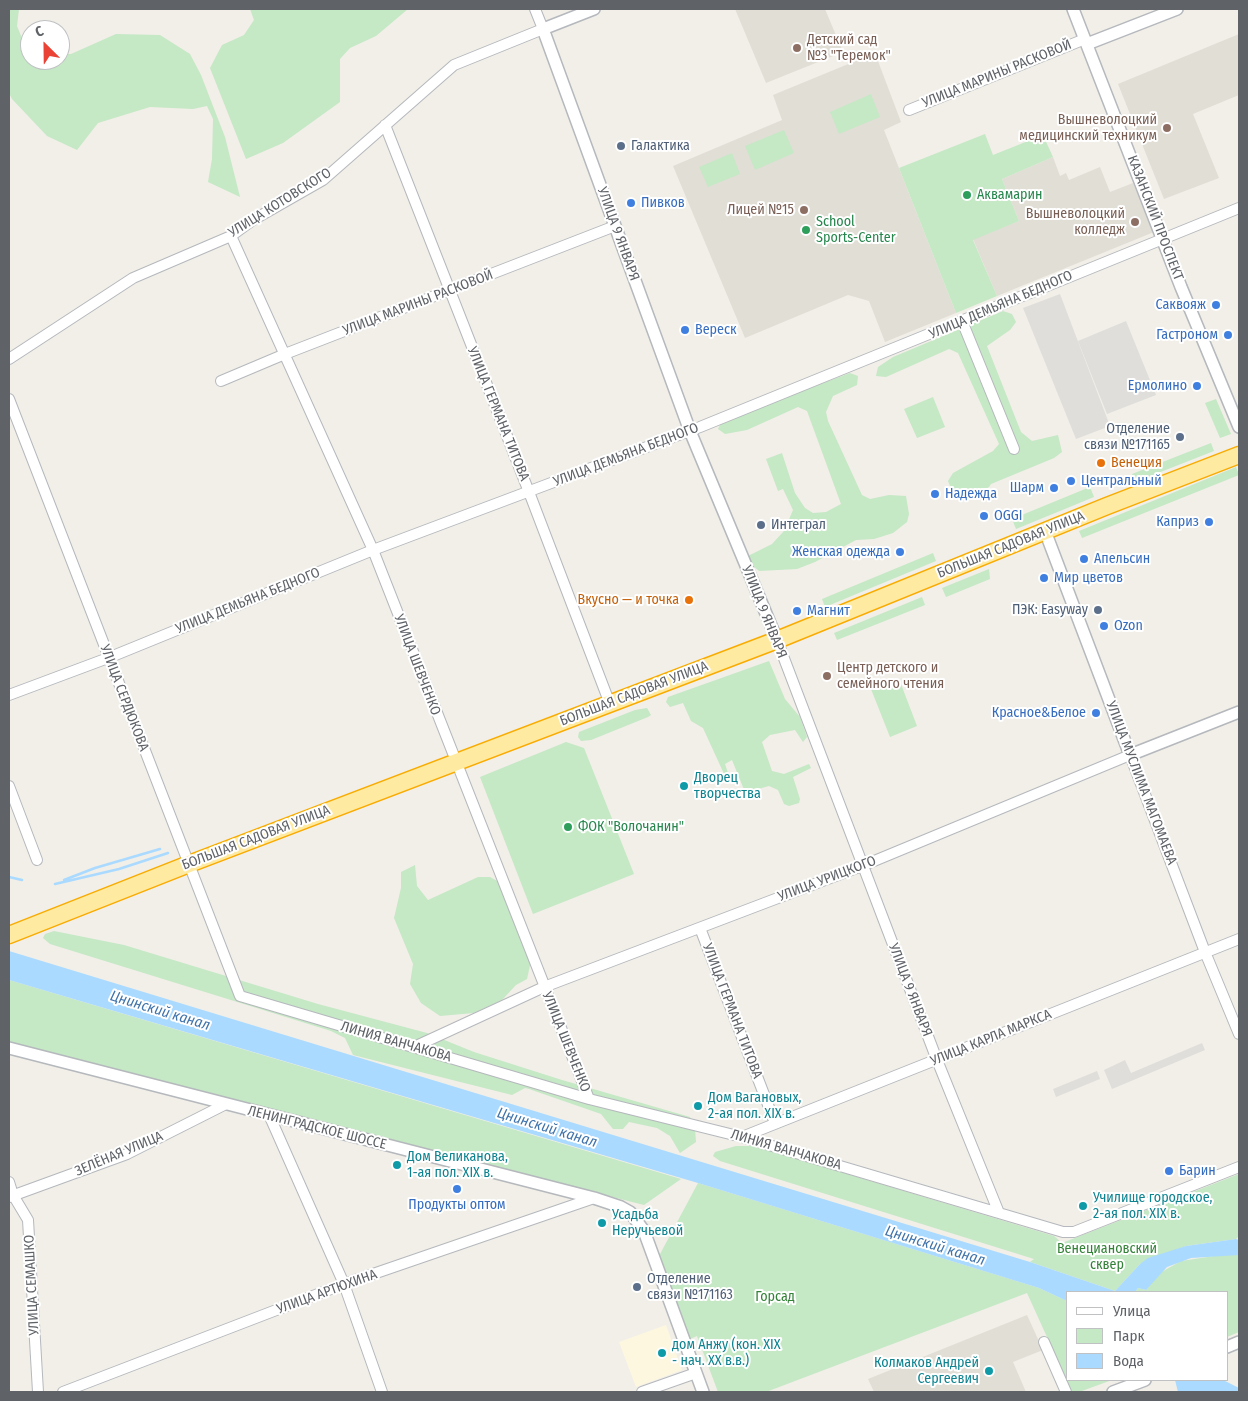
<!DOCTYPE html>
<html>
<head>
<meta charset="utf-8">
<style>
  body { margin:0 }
  #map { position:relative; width:1248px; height:1401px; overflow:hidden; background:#f1efe8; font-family:"Fira Sans Condensed",sans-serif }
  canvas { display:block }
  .frame { position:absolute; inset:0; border:10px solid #5f6368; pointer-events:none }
  .legend { position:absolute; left:1066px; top:1291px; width:162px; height:90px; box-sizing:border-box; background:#fff; border:1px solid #bfc1c3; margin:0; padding:6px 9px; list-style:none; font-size:15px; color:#5f6368 }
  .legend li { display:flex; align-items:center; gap:10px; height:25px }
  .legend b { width:25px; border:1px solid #bfc1c3 }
  .north { position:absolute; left:20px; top:20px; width:50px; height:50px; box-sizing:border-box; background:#fff; border:1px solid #bfc1c3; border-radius:50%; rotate:337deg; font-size:14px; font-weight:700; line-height:20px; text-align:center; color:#5f6368 }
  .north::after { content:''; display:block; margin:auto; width:18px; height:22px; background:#ea4335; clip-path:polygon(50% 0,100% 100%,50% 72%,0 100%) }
</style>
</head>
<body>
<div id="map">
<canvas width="1248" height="1401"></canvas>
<div class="frame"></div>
<ul class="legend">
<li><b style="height:6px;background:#fff"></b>Улица</li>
<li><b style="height:14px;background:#c5e8c5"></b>Парк</li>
<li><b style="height:14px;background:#aadaff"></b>Вода</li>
</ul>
<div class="north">С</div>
</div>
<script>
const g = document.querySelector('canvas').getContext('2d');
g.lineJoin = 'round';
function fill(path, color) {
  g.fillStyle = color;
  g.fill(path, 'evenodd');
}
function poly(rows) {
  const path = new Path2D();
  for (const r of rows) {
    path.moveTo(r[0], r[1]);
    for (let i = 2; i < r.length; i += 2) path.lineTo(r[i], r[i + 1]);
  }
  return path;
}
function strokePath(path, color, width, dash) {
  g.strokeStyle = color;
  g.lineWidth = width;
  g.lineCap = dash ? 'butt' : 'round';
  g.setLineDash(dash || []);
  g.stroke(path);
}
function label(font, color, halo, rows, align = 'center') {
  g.font = font + ' "Fira Sans Condensed",sans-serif';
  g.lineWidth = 4;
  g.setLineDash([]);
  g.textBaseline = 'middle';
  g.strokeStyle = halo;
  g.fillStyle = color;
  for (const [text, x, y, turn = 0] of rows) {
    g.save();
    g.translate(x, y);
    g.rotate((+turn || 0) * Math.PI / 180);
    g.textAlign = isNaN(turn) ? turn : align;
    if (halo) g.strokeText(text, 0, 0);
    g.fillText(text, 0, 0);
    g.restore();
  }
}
const commercial = poly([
  [666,1325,682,1370,636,1387,619,1342]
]);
const industrial = poly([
  [1060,294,1110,426,1076,439,1023,308],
  [1126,321,1156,395,1107,414,1078,341],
  [1202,1043,1205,1050,1112,1089,1104,1070,1125,1060,1131,1073],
  [1097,1071,1100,1079,1056,1097,1053,1089]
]);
const education = poly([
  [735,9,825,9,843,52,766,83],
  [1239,34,1239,95,1193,114,1219,178,1164,199,1118,84],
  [875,53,901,122,884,130,956,313,885,342,869,301,848,295,745,338,673,166,782,120,773,95],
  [1053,157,1060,176,1066,173,1069,180,1100,167,1110,192,1133,183,1154,232,997,296,973,239,1019,221,1002,179],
  [1027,1315,1043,1350,1013,1362,1026,1392,874,1392,868,1379]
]);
const green = poly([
  [9,9,19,9,17,26,28,53,30,53,30,60,60,60,60,54,71,54,116,34,160,35,190,54,201,75,225,137,240,197,208,182,212,159,213,119,207,106,193,109,150,107,98,123,77,150,47,136,12,99,9,93],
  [250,9,408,9,376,36,350,48,340,59,340,102,283,143,246,159,210,68,222,45,244,35,254,20],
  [871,94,880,117,839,134,830,112],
  [784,130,794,153,755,170,745,146],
  [985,134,993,155,1043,135,1053,157,1002,179,1019,221,973,240,997,296,956,313,899,168],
  [732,153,740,174,708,187,699,167],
  [1003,311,1012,314,1016,322,1010,330,987,346,1021,432,1032,441,1058,435,1062,452,1054,458,991,484,989,487,973,496,955,498,948,481,953,473,993,451,999,444,958,353,949,349,886,377,876,376,878,367,893,357],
  [850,373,858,376,857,385,833,396,826,412,828,421,862,495,870,499,889,495,906,496,909,514,907,522,893,533,874,539,856,540,815,562,797,569,759,571,752,565,748,556,772,544,784,531,793,510,783,489,778,491,766,459,782,453,795,493,805,508,813,513,826,512,841,504,807,411,798,407,747,430,725,434,718,429,722,421],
  [933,397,945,427,917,438,904,409],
  [1216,399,1231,434,1220,438,1205,403],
  [1211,443,1214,451,1135,482,1132,474],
  [1236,467,1239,475,1082,538,1079,531],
  [1090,487,1094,497,1016,529,1012,519],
  [933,553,936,561,825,607,822,599],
  [989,569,990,579,946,597,942,588],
  [922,597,925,605,837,640,834,633],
  [769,661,785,699,800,717,807,737,803,742,795,730,770,735,762,742,772,771,784,774,809,764,811,768,793,777,800,799,799,803,789,806,784,804,778,790,769,786,758,789,754,794,747,797,732,760,725,764,728,773,725,776,703,728,691,721,683,703,670,707,666,702,668,697],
  [899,679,917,726,890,737,871,689],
  [647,708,651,715,648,717,591,740,581,741,578,737,579,732,635,710],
  [566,742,584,748,634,874,533,914,480,777],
  [415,865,417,886,428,900,478,877,490,877,499,882,531,961,527,979,516,985,502,1000,474,1013,440,1016,421,1003,410,984,413,964,394,918,401,888,401,872],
  [54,931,124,945,318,1004,427,1033,474,1052,562,1080,690,1117,695,1129,696,1142,680,1153,670,1136,657,1128,629,1122,623,1129,613,1129,601,1114,529,1089,525,1088,512,1095,353,1055,345,1038,331,1031,50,944,43,938,45,934],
  [9,980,681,1179,644,1205,9,1044],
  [736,1146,754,1146,1054,1236,1062,1243,1239,1174,1239,1236,1236,1239,1186,1246,1140,1264,1115,1291,1030,1262,1034,1259,720,1161,713,1156,715,1152],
  [698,1183,1039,1288,1067,1301,1067,1380,1112,1380,1079,1392,1072,1392,1027,1293,766,1392,718,1392,697,1336,688,1340,659,1256],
  [1228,1254,1239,1255,1239,1332,1227,1337,1227,1292,1135,1292,1138,1288,1146,1290,1158,1274,1181,1261]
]);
const water = poly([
  [9,951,1030,1262,1115,1291,1140,1264,1148,1258,1186,1246,1236,1239,1239,1240,1239,1255,1191,1258,1167,1267,1146,1290,1138,1288,1135,1292,1067,1292,1067,1301,1039,1288,698,1183,9,980],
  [1175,1380,1223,1380,1239,1388,1239,1392,1178,1392]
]);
const stream = poly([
  [9,877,22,880],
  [64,880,95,868,160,849],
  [55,884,119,869,168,853]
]);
const minor = poly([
  [909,110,1085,39],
  [385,125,529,492,610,704],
  [231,236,373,550,589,1099],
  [962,321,1014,449],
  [9,359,133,278,231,236,253,220,323,180,454,65,543,29,535,9],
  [221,381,285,354,615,226],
  [9,399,240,996,589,1099,742,1137,1063,1232,1074,1232,1239,1167],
  [777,640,937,1060,999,1213],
  [9,695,108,658,373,550,700,427,1239,208],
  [9,786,37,860],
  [700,928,775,1123],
  [414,1047,544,987,862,866,1130,755,1205,952,1239,1034],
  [270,1117,344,1284,382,1392],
  [742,1137,1239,939],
  [9,1182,13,1195,28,1220,38,1392],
  [9,1197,127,1154,226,1104],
  [1044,1342,1066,1392],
  [63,1392,344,1284,594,1198],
  [642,1392,696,1373]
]);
const tertiary = poly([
  [594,9,543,29,690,431,777,640],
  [1073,9,1181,287,1239,427],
  [1087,44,1177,9],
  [1045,531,1130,755,1239,712],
  [9,1048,594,1198,621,1207,630,1212,644,1231,703,1392],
  [1227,1347,1239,1342],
  [1113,1392,1145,1380]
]);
const trunk = poly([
  [9,935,189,864,777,640,1107,506,1239,455]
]);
const markers = [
  [797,48,5,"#8d6e63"],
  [1167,128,5,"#8d6e63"],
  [621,146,5,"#5c6f8a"],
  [967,195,5,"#2e9e5b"],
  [631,203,5,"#3f7fe0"],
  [804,210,5,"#8d6e63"],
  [1135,222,5,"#8d6e63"],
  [806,230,5,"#2e9e5b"],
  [1216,305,5,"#3f7fe0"],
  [685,330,5,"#3f7fe0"],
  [1228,335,5,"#3f7fe0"],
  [1197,386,5,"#3f7fe0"],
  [1180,437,5,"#5c6f8a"],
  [1101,463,5,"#e8710a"],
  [1071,481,5,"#3f7fe0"],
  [1054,488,5,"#3f7fe0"],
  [935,494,5,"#3f7fe0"],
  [984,516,5,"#3f7fe0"],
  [1209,522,5,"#3f7fe0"],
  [761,525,5,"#5c6f8a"],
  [900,552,5,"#3f7fe0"],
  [1084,559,5,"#3f7fe0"],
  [1044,578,5,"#3f7fe0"],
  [689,600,5,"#e8710a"],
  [1098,610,5,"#5c6f8a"],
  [797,611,5,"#3f7fe0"],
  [1104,626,5,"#3f7fe0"],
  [827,676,5,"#8d6e63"],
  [1096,713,5,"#3f7fe0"],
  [684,786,5,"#0f9aa8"],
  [568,827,5,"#2e9e5b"],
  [698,1106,5,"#0f9aa8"],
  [397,1165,5,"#0f9aa8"],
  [1169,1171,5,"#3f7fe0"],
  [457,1189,5,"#3f7fe0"],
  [1083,1206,5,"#0f9aa8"],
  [602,1223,5,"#0f9aa8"],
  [637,1287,5,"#5c6f8a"],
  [662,1353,5,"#0f9aa8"],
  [989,1371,5,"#0f9aa8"]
];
const educationNames = [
  ["Детский сад",807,40,"left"],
  ["№3 \"Теремок\"",807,56,"left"],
  ["Вышневолоцкий",1157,120],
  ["медицинский техникум",1157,136],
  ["Лицей №15",794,210],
  ["Вышневолоцкий",1125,214],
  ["колледж",1125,230],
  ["Центр детского и",837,668,"left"],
  ["семейного чтения",837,684,"left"]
];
const streetNames = [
  ["УЛИЦА МАРИНЫ РАСКОВОЙ",997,74,-22],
  ["УЛИЦА КОТОВСКОГО",280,203,-32],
  ["КАЗАНСКИЙ ПРОСПЕКТ",1155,218,69],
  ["УЛИЦА 9 ЯНВАРЯ",618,234,70],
  ["УЛИЦА МАРИНЫ РАСКОВОЙ",418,303,-21],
  ["УЛИЦА ДЕМЬЯНА БЕДНОГО",1001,305,-23],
  ["УЛИЦА ГЕРМАНА ТИТОВА",498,414,68],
  ["УЛИЦА ДЕМЬЯНА БЕДНОГО",626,455,-21],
  ["БОЛЬШАЯ САДОВАЯ УЛИЦА",1011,545,-22],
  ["УЛИЦА ДЕМЬЯНА БЕДНОГО",248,601,-22],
  ["УЛИЦА 9 ЯНВАРЯ",764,612,68],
  ["УЛИЦА ШЕВЧЕНКО",417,665,69],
  ["БОЛЬШАЯ САДОВАЯ УЛИЦА",634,694,-21],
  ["УЛИЦА СЕРДЮКОВА",124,698,69],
  ["УЛИЦА МУСЛИМА МАГОМАЕВА",1141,783,69],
  ["БОЛЬШАЯ САДОВАЯ УЛИЦА",256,838,-21],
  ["УЛИЦА УРИЦКОГО",827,879,-21],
  ["УЛИЦА 9 ЯНВАРЯ",910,990,69],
  ["УЛИЦА ГЕРМАНА ТИТОВА",732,1011,69],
  ["УЛИЦА КАРЛА МАРКСА",991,1038,-22],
  ["ЛИНИЯ ВАНЧАКОВА",396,1042,16],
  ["УЛИЦА ШЕВЧЕНКО",566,1042,68],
  ["ЛЕНИНГРАДСКОЕ ШОССЕ",317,1128,14],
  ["ЛИНИЯ ВАНЧАКОВА",786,1150,16],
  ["ЗЕЛЁНАЯ УЛИЦА",119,1154,-23],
  ["УЛИЦА СЕМАШКО",32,1285,-93],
  ["УЛИЦА АРТЮХИНА",327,1292,-20]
];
const serviceNames = [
  ["Галактика",631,146],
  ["Отделение",1170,429,"right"],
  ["связи №171165",1170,445,"right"],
  ["Интеграл",771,525],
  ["ПЭК: Easyway",1088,610,"right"],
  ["Отделение",647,1279],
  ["связи №171163",647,1295]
];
const leisureNames = [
  ["Аквамарин",977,195],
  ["School",816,222],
  ["Sports-Center",816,238],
  ["ФОК \"Волочанин\"",578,827]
];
const shopNames = [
  ["Пивков",641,203],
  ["Саквояж",1206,305,"right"],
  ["Вереск",695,330],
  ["Гастроном",1218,335,"right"],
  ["Ермолино",1187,386,"right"],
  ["Центральный",1081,481],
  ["Шарм",1044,488,"right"],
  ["Надежда",945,494],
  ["OGGI",994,516],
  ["Каприз",1199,522,"right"],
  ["Женская одежда",890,552,"right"],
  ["Апельсин",1094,559],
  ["Мир цветов",1054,578],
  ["Магнит",807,611],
  ["Ozon",1114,626],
  ["Красное&Белое",1086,713,"right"],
  ["Барин",1179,1171],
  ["Продукты оптом",457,1205,"center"]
];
const foodNames = [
  ["Венеция",1111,463],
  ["Вкусно — и точка",679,600,"right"]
];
const cultureNames = [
  ["Дворец",694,778],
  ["творчества",694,794],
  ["Дом Вагановых,",708,1098],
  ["2-ая пол. XIX в.",708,1114],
  ["Дом Великанова,",407,1157],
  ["1-ая пол. XIX в.",407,1173],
  ["Училище городское,",1093,1198],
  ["2-ая пол. XIX в.",1093,1214],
  ["Усадьба",612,1215],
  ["Неручьевой",612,1231],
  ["дом Анжу (кон. XIX",672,1345],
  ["- нач. XX в.в.)",672,1361],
  ["Колмаков Андрей",979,1363,"right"],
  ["Сергеевич",979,1379,"right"]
];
const parkNames = [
  ["Венециановский",1107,1249],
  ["сквер",1107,1265],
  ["Горсад",775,1297]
];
const waterNames = [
  ["Цнинский канал",160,1011,17],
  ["Цнинский канал",547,1128,17],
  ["Цнинский канал",935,1246,17]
];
fill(commercial, '#fef7e0');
fill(industrial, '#e0deda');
fill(education, '#e1ded6');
fill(green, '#c5e8c5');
fill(water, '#aadaff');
strokePath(stream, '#aadaff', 2.5);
strokePath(minor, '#b5b8bc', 12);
strokePath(tertiary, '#b5b8bc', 14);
strokePath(trunk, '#f9ab00', 19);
strokePath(minor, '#fff', 10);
strokePath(tertiary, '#fff', 11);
strokePath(trunk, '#feeaa1', 16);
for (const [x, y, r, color] of markers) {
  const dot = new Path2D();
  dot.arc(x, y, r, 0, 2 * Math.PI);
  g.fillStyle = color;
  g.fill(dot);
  strokePath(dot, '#fff', 2);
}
label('14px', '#785e54', '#fff', educationNames, 'right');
label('14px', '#5f6368', '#fff', streetNames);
label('14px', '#4e5e75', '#fff', serviceNames, 'left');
label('14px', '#27864d', '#fff', leisureNames, 'left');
label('14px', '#366cbe', '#fff', shopNames, 'left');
label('14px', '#c56008', '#fff', foodNames, 'left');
label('14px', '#0d838f', '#fff', cultureNames, 'left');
label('14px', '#348238', '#fff', parkNames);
label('italic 15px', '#4174aa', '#fff', waterNames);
</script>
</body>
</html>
